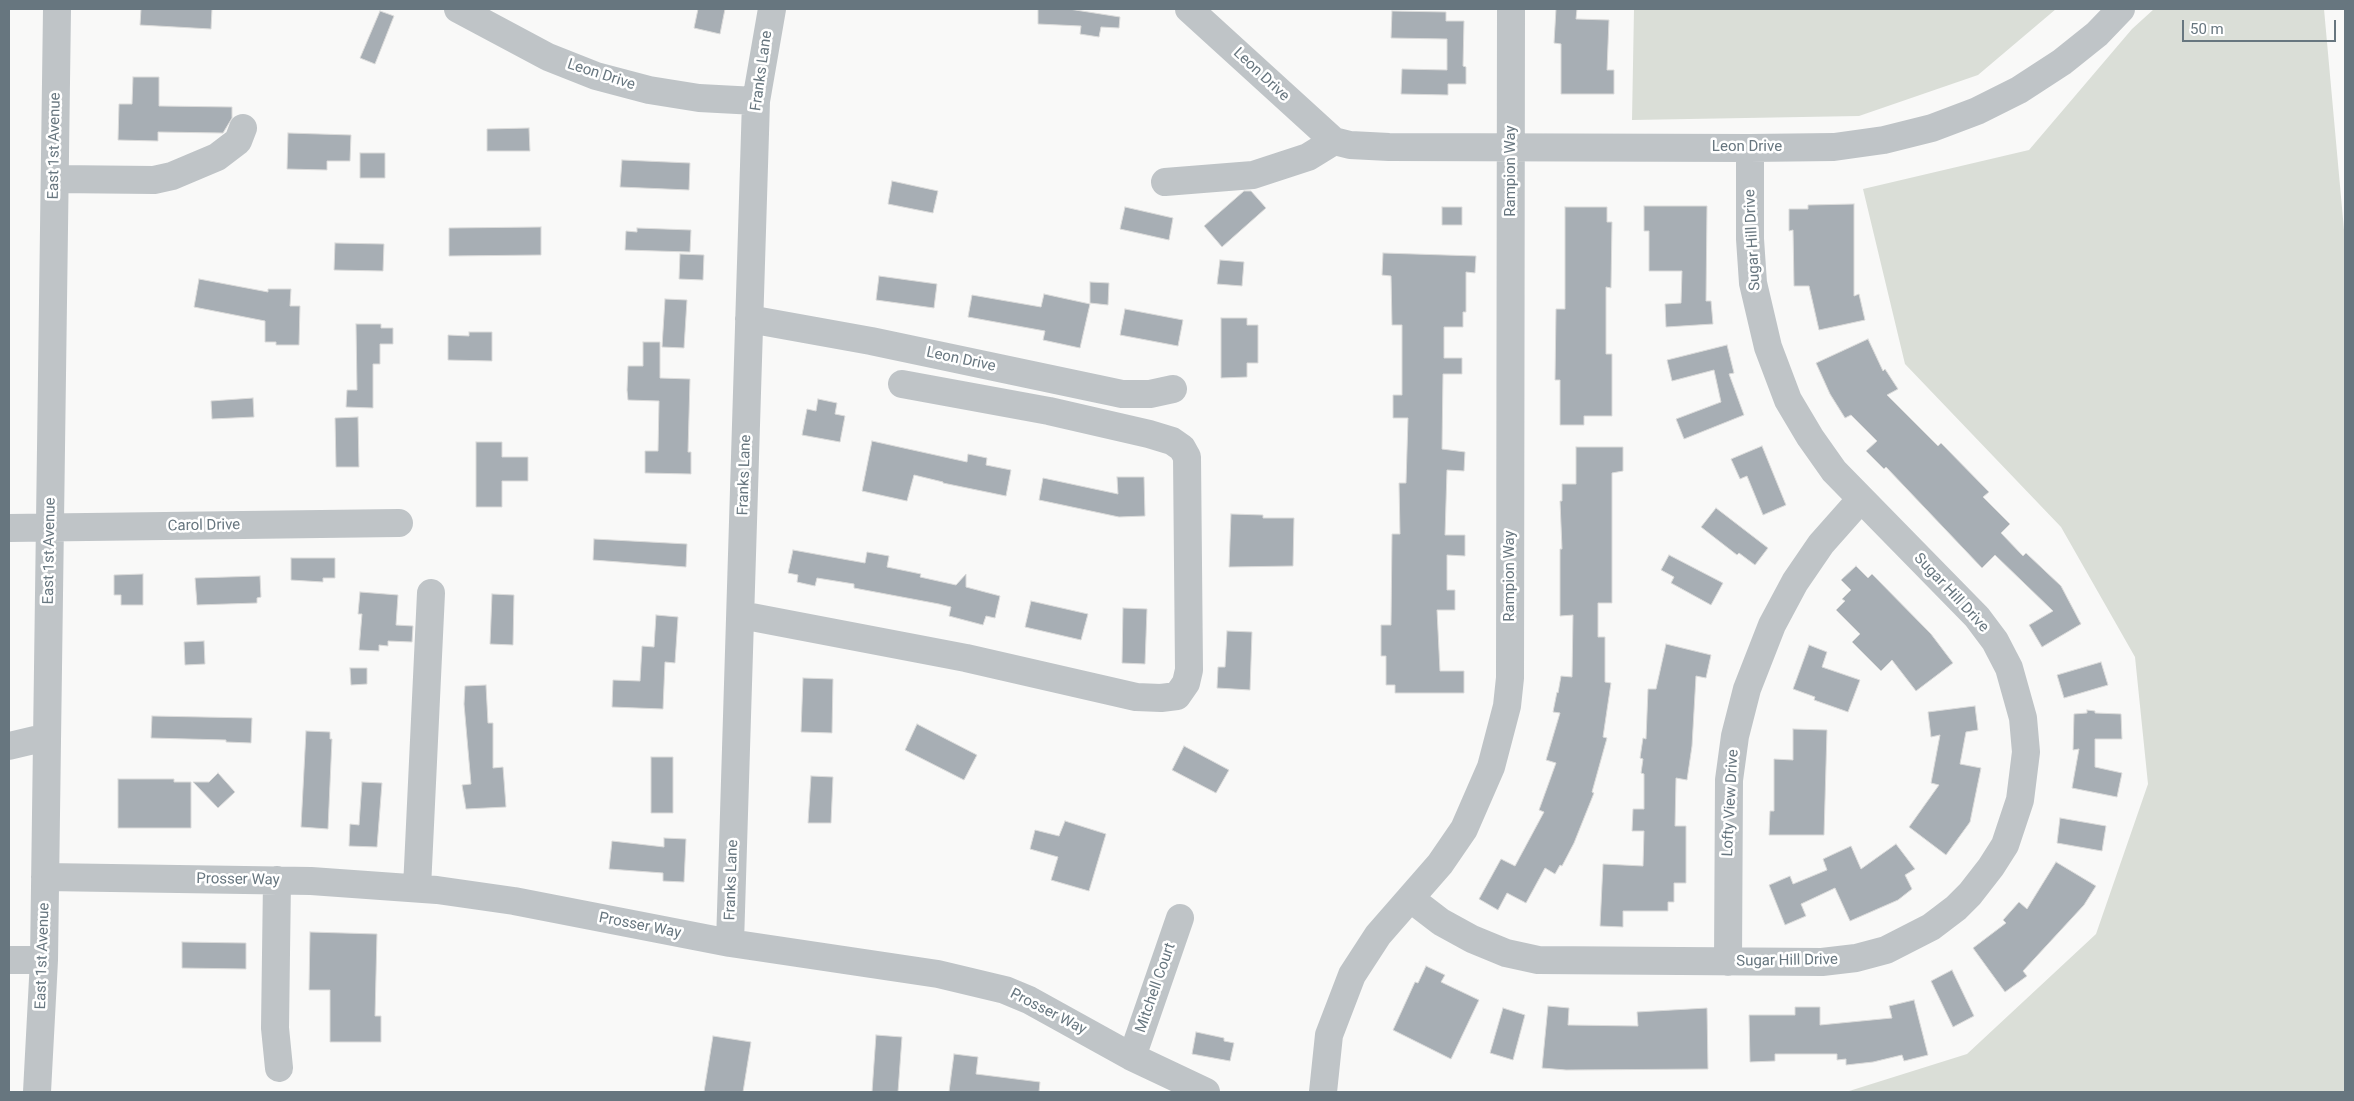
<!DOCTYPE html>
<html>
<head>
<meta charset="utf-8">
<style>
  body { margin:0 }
  #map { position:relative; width:2354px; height:1101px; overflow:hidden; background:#f9f9f8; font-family:Roboto,sans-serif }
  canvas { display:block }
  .frame { position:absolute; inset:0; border:10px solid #67767f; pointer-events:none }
  .scale { position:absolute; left:2182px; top:20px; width:154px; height:22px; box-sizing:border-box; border:2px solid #67767f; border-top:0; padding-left:6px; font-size:15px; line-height:18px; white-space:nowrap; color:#67767f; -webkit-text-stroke:4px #fff; paint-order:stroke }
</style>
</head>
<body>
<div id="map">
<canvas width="2354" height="1101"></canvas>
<div class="frame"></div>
<div class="scale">50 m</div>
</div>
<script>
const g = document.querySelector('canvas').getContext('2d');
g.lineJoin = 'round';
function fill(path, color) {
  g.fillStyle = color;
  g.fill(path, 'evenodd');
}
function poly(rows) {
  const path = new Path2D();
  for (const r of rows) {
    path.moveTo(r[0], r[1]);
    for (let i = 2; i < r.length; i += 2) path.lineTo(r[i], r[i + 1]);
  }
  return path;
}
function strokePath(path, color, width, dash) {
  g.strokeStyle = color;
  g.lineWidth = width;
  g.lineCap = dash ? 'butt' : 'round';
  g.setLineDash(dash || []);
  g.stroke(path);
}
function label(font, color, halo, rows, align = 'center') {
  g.font = font + ' Roboto,sans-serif';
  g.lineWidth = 5;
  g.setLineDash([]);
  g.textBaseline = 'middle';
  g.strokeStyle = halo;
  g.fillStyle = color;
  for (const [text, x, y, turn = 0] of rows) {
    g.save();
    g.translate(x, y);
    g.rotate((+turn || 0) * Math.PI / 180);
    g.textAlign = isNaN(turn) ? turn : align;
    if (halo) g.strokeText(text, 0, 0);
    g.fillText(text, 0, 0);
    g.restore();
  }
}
const green = poly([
  [1634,9,2056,9,1978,75,1859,116,1632,120],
  [2154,9,2324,9,2345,241,2345,1092,1846,1092,1967,1054,2096,934,2148,784,2135,657,2061,527,1905,364,1863,189,2029,150,2132,29]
]);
const building = poly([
  [141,9,212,9,211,29,140,25,141,9],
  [698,9,725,9,720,34,694,28,698,9],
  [1038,9,1069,9,1120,17,1119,28,1101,27,1099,37,1080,34,1081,26,1038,24,1038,9],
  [1556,9,1577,9,1576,19,1609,20,1607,70,1614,70,1614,94,1561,94,1561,44,1554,43,1556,9],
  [380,11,394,16,375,64,360,58,380,11],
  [1392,11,1446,12,1446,21,1464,21,1463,66,1466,67,1466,84,1448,84,1448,95,1401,94,1402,69,1447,70,1447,39,1391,38,1392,11],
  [133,77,159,77,159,106,232,107,232,118,223,133,158,132,158,141,118,140,119,104,132,104,133,77],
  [529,128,530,151,487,151,487,129,529,128],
  [288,133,351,135,350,161,327,161,327,170,287,169,288,133],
  [360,153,385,153,385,178,360,178,360,153],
  [622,160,690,163,689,190,620,187,622,160],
  [892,181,938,191,933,213,888,204,892,181],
  [1244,191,1251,191,1266,208,1222,247,1204,226,1244,191],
  [1854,204,1854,296,1859,294,1865,320,1819,330,1809,286,1794,286,1793,230,1789,231,1789,209,1808,209,1808,205,1854,204],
  [1644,206,1707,206,1706,301,1711,301,1713,324,1666,327,1665,304,1681,303,1682,271,1649,271,1649,231,1644,231,1644,206],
  [1125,207,1173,218,1169,240,1120,229,1125,207],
  [1442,207,1462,207,1462,225,1442,225,1442,207],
  [1565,207,1607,207,1607,222,1612,222,1611,288,1606,287,1606,354,1612,354,1612,416,1584,416,1584,425,1560,425,1560,380,1555,380,1556,309,1565,309,1565,207],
  [541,227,541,255,449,256,449,228,541,227],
  [637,228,691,230,690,252,625,250,626,231,637,232,637,228],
  [335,243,384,244,383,271,334,270,335,243],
  [1383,253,1476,256,1475,273,1466,272,1466,312,1463,312,1463,327,1444,327,1444,358,1462,358,1462,374,1443,374,1442,449,1465,452,1464,471,1447,470,1445,535,1465,535,1465,556,1447,555,1447,590,1455,590,1455,610,1437,610,1440,671,1464,671,1464,693,1395,693,1395,685,1386,685,1386,656,1381,656,1381,625,1391,625,1392,534,1400,534,1399,483,1406,483,1408,418,1393,418,1393,395,1402,395,1402,325,1392,325,1391,276,1382,275,1383,253],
  [680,254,704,255,703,280,679,279,680,254],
  [1220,260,1244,262,1242,286,1217,284,1220,260],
  [879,276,937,284,934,308,876,300,879,276],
  [199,279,268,292,268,289,291,289,290,306,300,306,299,345,276,345,276,342,265,342,265,321,194,307,199,279],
  [1090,282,1109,283,1108,305,1090,303,1090,282],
  [1044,294,1090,304,1080,348,1043,340,1045,331,968,317,972,295,1041,307,1044,294],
  [665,299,687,300,684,348,662,347,665,299],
  [1125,309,1183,320,1178,346,1120,335,1125,309],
  [1221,318,1247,318,1247,325,1258,325,1258,363,1247,363,1247,377,1221,378,1221,318],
  [356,324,381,324,381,328,393,328,393,344,380,344,380,364,373,364,373,408,346,407,347,390,357,390,356,324],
  [469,332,492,332,492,361,448,360,448,335,469,336,469,332],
  [1868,339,1883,371,1885,369,1898,389,1887,395,1938,446,1941,443,1989,492,1983,497,2010,524,2001,533,2023,556,2026,553,2061,586,2081,624,2042,647,2029,625,2053,611,1995,555,1982,568,1886,467,1884,469,1866,451,1877,441,1851,415,1845,418,1830,394,1816,363,1868,339],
  [643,342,660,342,660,378,690,379,688,452,691,452,691,474,645,473,645,451,658,451,659,401,628,400,627,390,628,366,643,366,643,342],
  [1727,345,1734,373,1729,374,1744,415,1684,439,1676,419,1721,402,1714,370,1672,381,1667,360,1727,345],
  [253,398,254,417,212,419,211,401,253,398],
  [818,399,837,403,835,414,845,416,840,442,802,435,807,409,816,411,818,399],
  [358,417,359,467,336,467,335,418,358,417],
  [872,441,967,462,968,454,987,458,986,465,1011,470,1006,496,943,483,943,482,914,475,907,501,862,491,872,441],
  [476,442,502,442,502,457,528,457,528,481,502,481,502,507,476,507,476,442],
  [1762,446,1786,505,1763,515,1747,476,1740,479,1731,459,1762,446],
  [1576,447,1623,447,1623,471,1612,473,1612,603,1598,603,1598,637,1605,637,1605,682,1611,683,1603,737,1607,738,1592,792,1594,793,1574,843,1562,866,1560,865,1555,874,1545,868,1526,903,1507,893,1498,910,1479,899,1501,859,1515,866,1544,812,1539,810,1556,763,1546,760,1560,713,1553,712,1557,692,1558,693,1561,676,1572,677,1573,615,1560,616,1560,549,1562,549,1560,501,1562,501,1562,484,1576,484,1576,447],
  [1117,477,1144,477,1145,516,1119,517,1039,500,1043,478,1118,494,1117,477],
  [1716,508,1768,548,1755,565,1739,553,1737,555,1701,527,1716,508],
  [1231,514,1263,515,1263,518,1294,518,1293,566,1229,567,1231,514],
  [594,539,687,544,686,567,593,560,594,539],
  [793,550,865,563,867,552,889,556,887,567,921,574,920,577,956,585,966,574,966,587,1000,596,995,618,986,616,983,625,949,616,951,607,939,604,854,588,854,584,817,578,815,586,797,582,798,575,788,573,793,550],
  [1669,555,1723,583,1711,605,1671,583,1674,577,1661,570,1669,555],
  [291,558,335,558,335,578,323,578,323,582,291,580,291,558],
  [1856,566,1868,578,1872,574,1931,634,1953,663,1916,691,1892,660,1881,671,1852,642,1860,634,1836,610,1845,601,1842,599,1851,590,1841,580,1856,566],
  [143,574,143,605,121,605,121,595,114,595,114,575,143,574],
  [260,576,261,597,257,598,257,603,197,605,195,578,260,576],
  [360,592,398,595,396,625,413,626,412,642,388,641,388,646,379,645,379,651,359,650,362,614,358,614,360,592],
  [492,594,514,595,513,645,490,644,492,594],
  [1031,601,1088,614,1081,640,1025,627,1031,601],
  [1123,608,1147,609,1145,664,1122,663,1123,608],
  [656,615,678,617,675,663,665,662,663,709,612,707,613,680,640,681,642,646,654,647,656,615],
  [1227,631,1252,632,1250,690,1217,688,1218,667,1225,667,1227,631],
  [204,641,205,664,185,665,184,642,204,641],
  [1666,644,1711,655,1706,678,1696,676,1692,746,1687,780,1676,778,1675,826,1686,826,1686,883,1674,883,1674,902,1668,902,1668,911,1623,911,1623,927,1600,926,1603,864,1643,866,1644,831,1632,831,1633,809,1644,809,1644,774,1641,773,1643,759,1640,758,1643,738,1646,739,1648,689,1656,689,1666,644],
  [1809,645,1827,652,1822,667,1860,680,1848,712,1814,700,1815,697,1793,689,1809,645],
  [2101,662,2108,685,2064,698,2057,675,2101,662],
  [350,668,367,668,367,684,351,685,350,668],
  [803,678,833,679,832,733,801,732,803,678],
  [486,685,488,723,493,723,493,768,503,767,506,807,466,809,462,785,471,784,464,704,465,686,486,685],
  [1975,706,1978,730,1966,732,1960,764,1981,768,1970,822,1946,855,1909,827,1939,785,1931,783,1940,735,1931,737,1928,712,1975,706],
  [2087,710,2095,711,2095,713,2121,714,2122,739,2095,739,2095,767,2122,773,2117,797,2072,788,2079,749,2073,750,2074,714,2087,713,2087,710],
  [152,716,252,718,251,743,226,742,226,740,151,738,152,716],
  [917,724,977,755,964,780,905,750,917,724],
  [1793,729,1827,730,1824,835,1769,835,1770,811,1774,811,1774,759,1793,760,1793,729],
  [306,731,330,732,330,739,332,739,328,829,301,827,306,731],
  [1184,746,1229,770,1216,793,1172,770,1184,746],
  [651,757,673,757,673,813,651,813,651,757],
  [218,773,235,792,218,808,193,782,209,782,218,773],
  [811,776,833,777,831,823,808,823,811,776],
  [118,779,174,779,174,782,191,782,191,828,118,828,118,779],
  [362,782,382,783,377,847,349,846,350,824,359,825,362,782],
  [2060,818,2106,826,2102,851,2057,843,2060,818],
  [1065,821,1106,834,1089,891,1051,880,1058,857,1030,849,1035,830,1059,836,1065,821],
  [664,838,686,839,684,882,663,881,663,873,609,869,612,841,664,847,664,838],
  [1896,844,1915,869,1905,875,1912,889,1898,900,1850,921,1835,888,1801,904,1806,916,1785,925,1769,885,1790,876,1793,884,1827,870,1823,859,1851,846,1861,869,1896,844],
  [2056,862,2096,886,2084,905,2023,971,2027,976,2005,992,1973,948,2006,923,2003,920,2019,902,2027,909,2056,862],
  [310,932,377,934,375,1016,381,1016,381,1042,330,1042,330,990,309,990,310,932],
  [182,942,246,943,246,969,182,968,182,942],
  [1426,966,1445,975,1441,982,1479,1000,1451,1059,1393,1030,1415,982,1418,983,1426,966],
  [1952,970,1974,1016,1953,1027,1931,981,1952,970],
  [1914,1000,1928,1055,1904,1061,1902,1055,1873,1062,1846,1065,1846,1059,1837,1060,1837,1054,1775,1054,1775,1061,1750,1062,1749,1015,1795,1015,1795,1007,1820,1007,1820,1025,1892,1018,1889,1006,1914,1000],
  [1548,1006,1569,1008,1568,1025,1638,1026,1637,1012,1707,1008,1708,1069,1566,1070,1542,1068,1548,1006],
  [1503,1008,1525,1015,1513,1060,1490,1053,1503,1008],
  [1196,1032,1224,1038,1224,1041,1234,1043,1230,1061,1192,1054,1196,1032],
  [876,1035,902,1037,898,1092,872,1092,876,1035],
  [713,1036,751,1042,743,1092,704,1092,713,1036],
  [954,1054,978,1057,976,1074,1040,1082,1039,1092,949,1092,954,1054]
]);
const minor = poly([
  [458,9,548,57,596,76,649,90,699,98,756,101],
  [1189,9,1334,141,1350,145,1389,147,1750,148,1834,147,1884,140,1932,128,1977,111,2019,90,2062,62,2097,34,2121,9],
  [55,179,154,180,172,176,217,157,238,141,243,128],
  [1165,182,1253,175,1308,157,1334,141],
  [749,319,871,341,1122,394,1150,394,1173,389],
  [9,528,399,523],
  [741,615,966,658,1136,697,1161,698,1177,696,1186,683,1189,670,1187,457,1182,448,1172,441,1149,434,1049,411,902,384],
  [9,746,47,737],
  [45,877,311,881,437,890,514,901,730,943,938,974,1005,990,1029,1000,1132,1057,1206,1092],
  [277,880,275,1028,279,1068],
  [417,888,431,593],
  [1411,899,1441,922,1472,939,1506,953,1538,960,1822,962,1856,958,1886,950,1931,927,1956,908,1970,894,1991,867,2005,845,2020,800,2026,752,2023,718,2009,668,1995,641,1977,617,1834,471,1810,437,1788,400,1768,347,1753,283,1750,239,1750,148],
  [730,943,756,101,772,9],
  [9,960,44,960],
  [1728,962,1729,780,1735,736,1747,689,1772,625,1795,582,1821,544,1860,500],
  [1132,1057,1180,918],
  [37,1092,44,960,57,9],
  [1323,1092,1329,1035,1352,975,1378,935,1440,864,1464,829,1491,767,1507,706,1510,678,1511,9]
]);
const streetNames = [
  ["Franks Lane",762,71,-82],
  ["Leon Drive",601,75,18],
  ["Leon Drive",1261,75,43],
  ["East 1st Avenue",55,146,-89],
  ["Leon Drive",1747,147],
  ["Rampion Way",1511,171,-90],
  ["Sugar Hill Drive",1753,240,-93],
  ["Leon Drive",961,360,12],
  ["Franks Lane",745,475,-88],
  ["Carol Drive",204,526,-1],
  ["East 1st Avenue",50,551,-89],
  ["Rampion Way",1510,576,-90],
  ["Sugar Hill Drive",1951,593,47],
  ["Lofty View Drive",1731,803,-87],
  ["Prosser Way",238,880,1],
  ["Franks Lane",732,880,-88],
  ["Prosser Way",640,926,11],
  ["East 1st Avenue",43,956,-88],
  ["Sugar Hill Drive",1787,961,-1],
  ["Mitchell Court",1156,988,-71],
  ["Prosser Way",1048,1012,27]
];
fill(green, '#daded7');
fill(building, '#a7aeb4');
strokePath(building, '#dbdbda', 1);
strokePath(minor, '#bfc4c7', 28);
label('15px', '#67767f', '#fff', streetNames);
</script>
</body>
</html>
